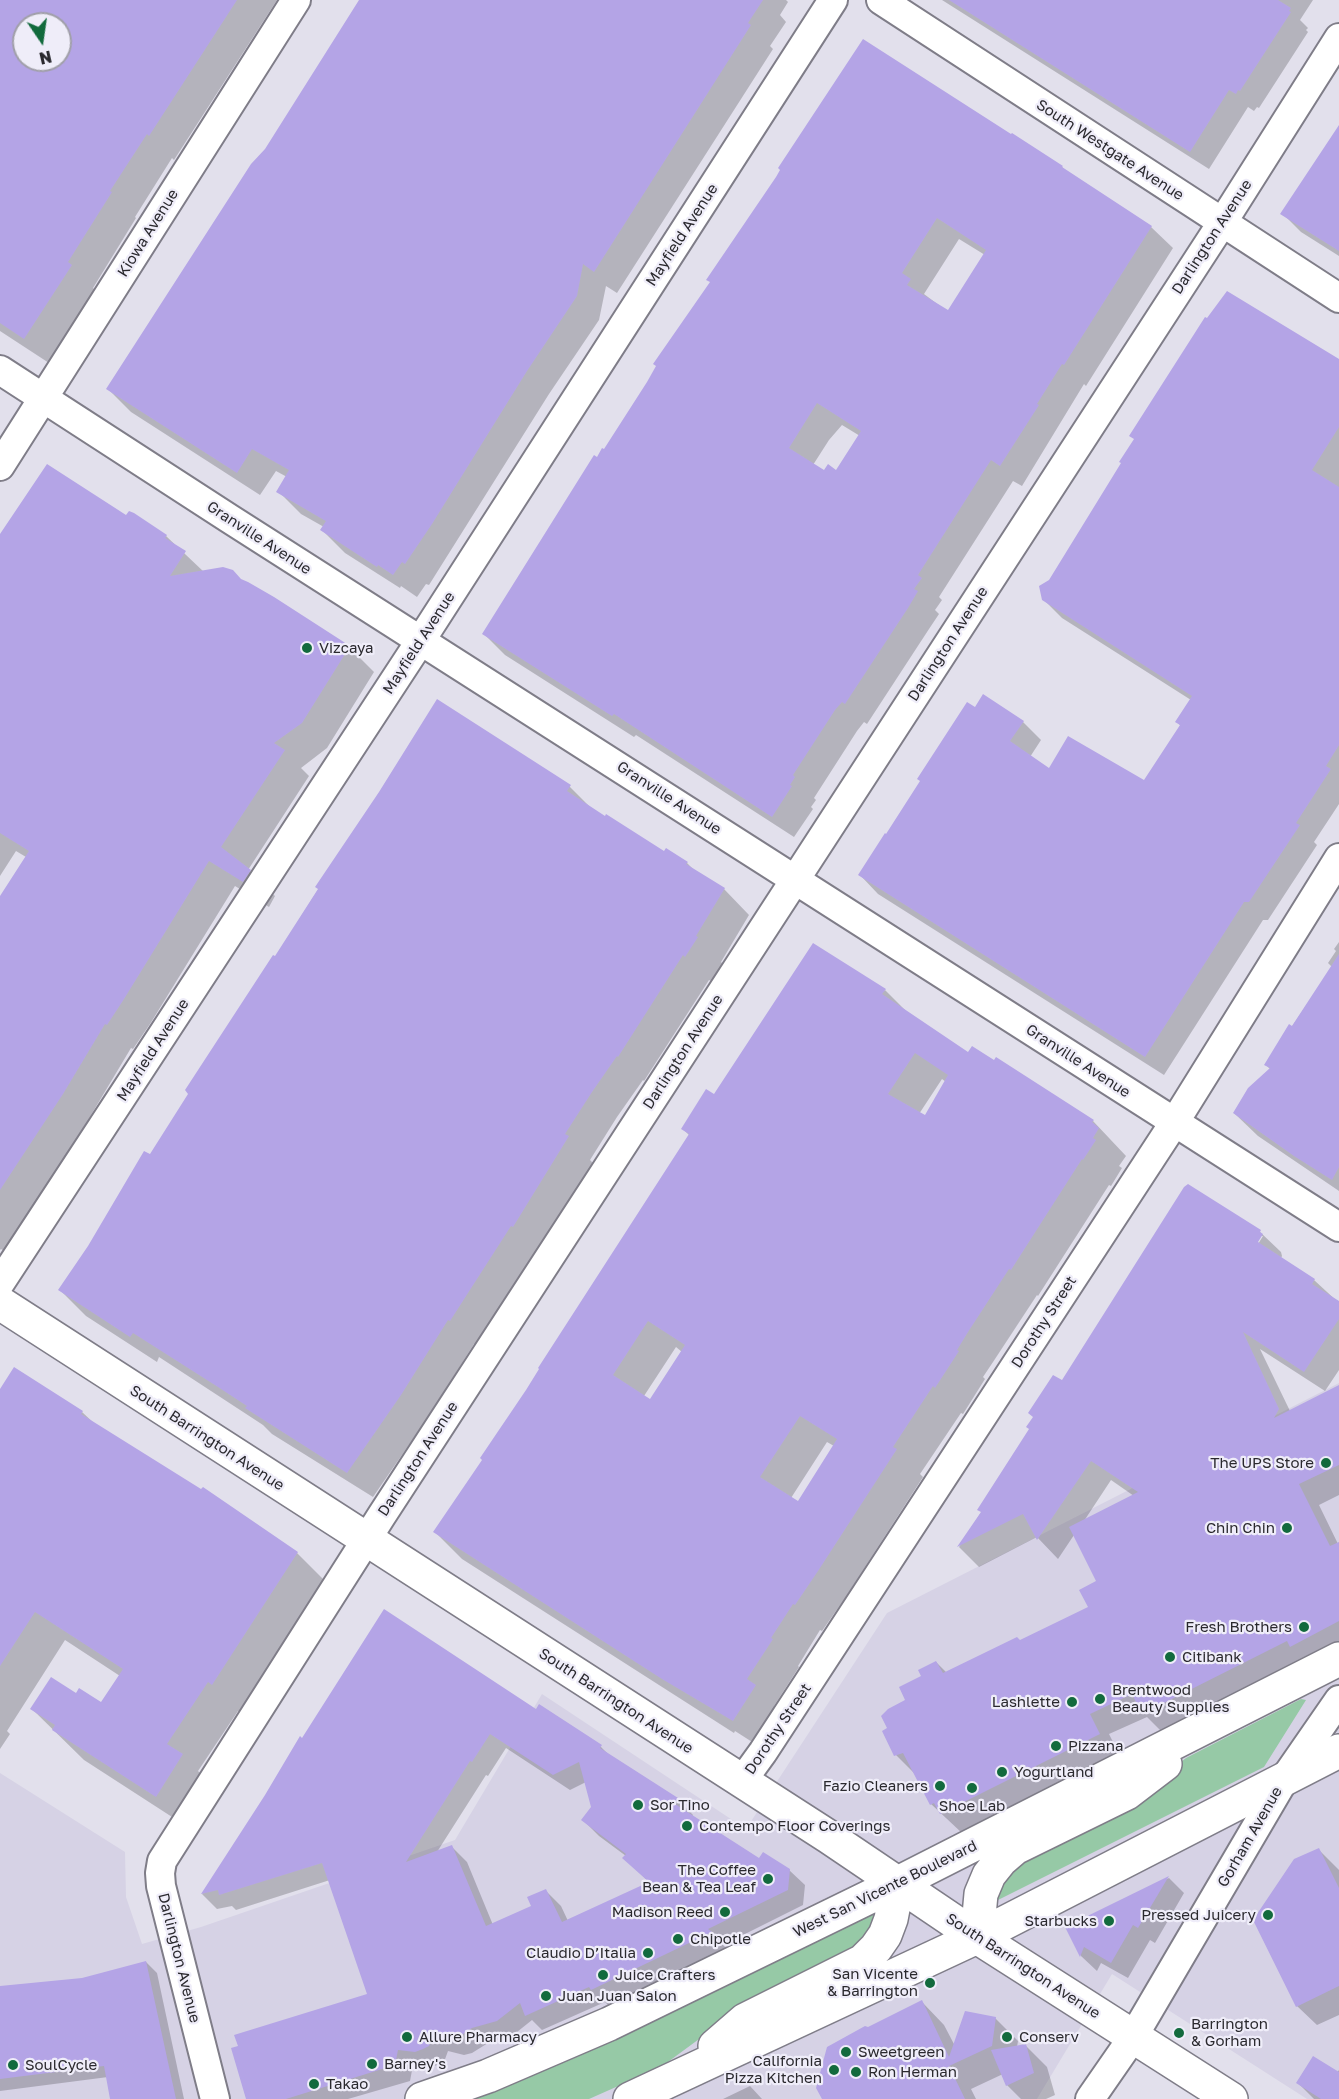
<!DOCTYPE html>
<html>
<head>
<meta charset="utf-8">
<style>
  body { margin:0 }
  #map { position:relative; width:1339px; height:2099px; overflow:hidden; background:#e2e0ec; font-family:"Golos Text",sans-serif }
  canvas { display:block }
  .north { position:absolute; left:12px; top:12px; width:60px; height:60px; box-sizing:border-box; background:#efedf9; border:2px solid #a09fa8; border-radius:50%; rotate:167deg; font-size:16px; font-weight:700; line-height:24px; text-align:center; color:#2a292e }
  .north::after { content:''; display:block; margin:auto; width:21px; height:27px; background:#126a3d; clip-path:polygon(50% 0,100% 100%,50% 72%,0 100%) }
</style>
</head>
<body>
<div id="map">
<canvas width="1339" height="2099"></canvas>
<div class="north">N</div>
</div>
<script>
const g = document.querySelector('canvas').getContext('2d');
g.lineJoin = 'round';
function fill(path, color) {
  g.fillStyle = color;
  g.fill(path, 'evenodd');
}
function poly(rows) {
  const path = new Path2D();
  for (const r of rows) {
    path.moveTo(r[0], r[1]);
    for (let i = 2; i < r.length; i += 2) path.lineTo(r[i], r[i + 1]);
  }
  return path;
}
function strokePath(path, color, width, dash) {
  g.strokeStyle = color;
  g.lineWidth = width;
  g.lineCap = dash ? 'butt' : 'round';
  g.setLineDash(dash || []);
  g.stroke(path);
}
function label(font, color, halo, rows, align = 'center') {
  g.font = font + ' "Golos Text",sans-serif';
  g.lineWidth = 4.5;
  g.setLineDash([]);
  g.textBaseline = 'middle';
  g.strokeStyle = halo;
  g.fillStyle = color;
  for (const [text, x, y, turn = 0] of rows) {
    g.save();
    g.translate(x, y);
    g.rotate((+turn || 0) * Math.PI / 180);
    g.textAlign = isNaN(turn) ? turn : align;
    if (halo) g.strokeText(text, 0, 0);
    g.fillText(text, 0, 0);
    g.restore();
  }
}
const built = poly([
  [1339,1383,1339,2099,1307,2099,1112,1974,1037,2099,0,2099,0,1773,125,1852,126,1897,142,1944,201,1927,455,1840,542,1694,746,1829,887,1613]
]);
const green = poly([
  [1301,1699,1306,1700,1264,1767,996,1901,1003,1868,1142,1793,1186,1758],
  [873,1912,879,1913,869,1942,710,2031,661,2067,589,2099,474,2099,579,2056,660,2018]
]);
const shadow = poly([
  [0,0,277,0,174,160,172,158,135,217,136,218,93,288,96,291,49,363,0,331],
  [24,24,60,24,60,60,24,60],
  [361,0,786,0,788,2,780,15,786,22,770,46,773,49,617,293,606,286,599,320,549,394,429,585,426,584,417,597,401,586,400,588,345,553,322,530,324,527,301,514,278,491,287,477,276,471,260,495,131,412,108,389,266,149],
  [942,0,1313,0,1300,20,1308,28,1306,30,1308,32,1259,108,1257,107,1254,111,1248,107,1209,169],
  [1339,127,1339,256,1301,232,1282,213],
  [1062,167,1069,174,1151,227,1173,248,1086,386,1084,384,1022,486,1013,481,939,597,942,600,935,610,939,614,929,629,867,724,864,722,857,731,814,798,816,800,811,807,813,809,794,837,636,735,634,737,505,655,484,634,604,451,711,283],
  [959,239,985,255,948,312,924,294],
  [842,425,860,436,837,472,824,472,813,465,829,440],
  [1339,361,1339,804,1314,842,1317,845,1268,920,1263,920,1164,1075,878,894,860,875,975,709,1023,722,1041,740,1030,757,1050,770,1144,782,1181,726,1177,722,1191,700,1062,618,1043,599],
  [127,517,166,536,204,572,242,581,349,647,374,672,327,748,301,768,309,776,248,870,275,896,269,907,235,886,150,1024,133,1049,131,1048,88,1120,4,1251,1,1249,0,1250,0,898,26,857,16,851,0,876,0,561],
  [437,701,570,787,595,812,665,853,687,863,695,871,724,889,749,915,721,962,723,964,711,981,709,980,644,1081,643,1080,617,1117,590,1160,593,1163,539,1252,476,1346,474,1344,426,1420,373,1497,272,1434,263,1425,159,1357,157,1362,86,1316,60,1290,150,1156],
  [1339,942,1339,1191,1258,1136,1234,1113,1271,1070,1266,1065,1332,967,1328,963,1336,951,1334,949],
  [885,990,908,1013,969,1054,1093,1121,1126,1156,1119,1166,1122,1168,1111,1186,1109,1185,1038,1296,1037,1295,995,1359,983,1377,985,1379,963,1414,961,1413,920,1474,923,1477,845,1598,822,1631,820,1630,798,1666,799,1667,774,1706,782,1713,760,1747,735,1731,734,1733,462,1559,435,1532,484,1460,690,1136,683,1129,715,1096],
  [942,1079,946,1082,925,1118,919,1114],
  [676,1347,682,1352,651,1401,644,1396],
  [827,1442,834,1446,798,1503,791,1498],
  [1188,1186,1260,1232,1281,1252,1282,1256,1281,1258,1314,1280,1339,1303,1339,1370,1325,1391,1260,1349,1290,1411,1339,1387,1339,1495,1319,1505,1339,1546,1339,1652,1163,1733,1147,1717,1109,1734,1119,1754,962,1833,931,1804,917,1776,896,1755,889,1729,923,1676,936,1662,947,1673,1020,1641,1090,1607,1098,1582,1074,1535,1058,1559,1037,1537,979,1567,959,1547],
  [1260,1236,1263,1236,1255,1249],
  [1111,1480,1134,1496,1084,1521],
  [14,1369,82,1412,96,1425,297,1553,326,1582,242,1713,238,1711,198,1771,212,1785,186,1826,84,1760,32,1709,77,1695,102,1704,120,1676,65,1640,7,1731,10,1734,0,1749,0,1391],
  [537,1711,601,1747,611,1757,677,1799,693,1815,692,1817,759,1860,789,1870,805,1885,803,1905,723,1945,726,1948,608,2005,605,2002,542,2030,532,2020,512,2036,488,2043,472,2053,464,2055,448,2051,444,2062,432,2067,413,2065,410,2081,348,2099,251,2099,369,1995,330,1880,236,1910,232,1906,217,1909,202,1894,303,1740],
  [506,1748,570,1790,586,1782,593,1807,583,1820,599,1836,626,1856,624,1858,650,1883,568,1921,561,1906,546,1891,533,1907,493,1925,467,1862,452,1847,437,1852,486,1775,488,1776],
  [1319,1850,1339,1870,1339,2015,1317,2025,1297,2006],
  [1169,1878,1184,1893,1155,1943,1150,1940,1128,1978,1101,1963,1097,1971,1081,1956,1067,1927],
  [146,1962,157,1973,184,2099,112,2099,108,2077,0,2091,0,1988,82,1979],
  [922,2002,944,2025,955,2046,995,2018,1018,2041,1017,2047,1025,2045,1047,2067,1055,2095,1046,2099,1021,2099,1007,2085,1003,2074,971,2089,976,2099,824,2099,868,2028],
  [1339,2070,1339,2099,1314,2099,1298,2083,1337,2073],
  [750,2086,762,2099,723,2099]
]);
const building = poly([
  [0,0,237,0,149,136,147,134,110,191,112,192,68,262,72,265,24,339,0,323],
  [24,24,60,24,60,60,24,60],
  [359,0,763,0,748,23,751,25,594,272,583,264,577,296,527,371,432,524,405,564,402,562,393,575,378,565,377,567,320,530,326,521,324,520,276,492,289,470,252,449,237,473,106,389,251,164,265,149],
  [949,0,1278,0,1291,8,1289,11,1291,12,1240,91,1238,90,1236,94,1229,90,1190,152],
  [863,39,1011,134,1012,133,1063,166,1062,167,1152,226,1064,365,1062,364,1037,404,1039,405,1000,466,991,460,918,575,922,578,914,589,918,591,908,608,845,704,842,702,835,710,793,775,795,777,790,785,792,786,772,817,614,714,612,716,482,634,594,455,597,457,602,448,604,449,647,382,656,366,653,364,710,282,706,280,776,177,780,170,778,168],
  [937,218,986,250,948,310,907,285,911,279,902,273],
  [817,403,861,431,836,470,828,464,824,470,789,448],
  [1339,125,1339,251,1280,214],
  [1227,291,1339,359,1339,427,1312,470,1339,487,1339,745,1326,766,1331,769,1296,823,1300,825,1249,902,1244,902,1145,1057,858,875,885,833,886,834,920,781,917,779,967,702,975,707,983,694,1024,721,1010,741,1049,768,1068,736,1144,780,1180,725,1175,722,1192,696,1042,600,1039,586,1049,580,1121,463,1119,462,1134,439,1129,436,1205,317,1207,318],
  [47,464,126,515,129,511,134,513,167,535,165,538,186,551,170,576,223,567,233,570,241,579,248,582,274,597,350,646,302,723,274,743,285,750,221,847,251,870,243,882,209,861,124,999,107,1025,105,1024,63,1094,0,1190,0,896,29,851,0,833,0,534],
  [437,699,571,785,567,791,605,816,606,814,664,851,666,848,688,862,686,864,725,888,696,936,698,937,685,957,683,955,618,1057,617,1056,592,1092,565,1134,569,1136,513,1227,511,1226,450,1321,448,1320,401,1395,347,1473,245,1408,247,1406,218,1387,133,1333,130,1337,58,1290,88,1246,144,1151,150,1154,188,1094,185,1090,273,955,275,956,318,889,315,887,379,792],
  [813,943,886,989,882,994,968,1052,972,1046,994,1060,996,1057,1094,1120,1092,1122,1099,1128,1093,1138,1096,1140,1083,1160,1082,1159,1011,1270,1009,1269,968,1332,957,1350,959,1351,935,1388,933,1386,893,1447,897,1449,818,1571,795,1605,793,1604,771,1638,773,1639,747,1679,756,1685,733,1721,662,1679,433,1532,482,1460,480,1458,526,1390,539,1369,538,1368,689,1134,681,1129,706,1089,714,1094],
  [915,1053,948,1075,925,1115,888,1094],
  [648,1321,685,1345,650,1399,613,1375],
  [800,1416,837,1439,798,1501,760,1477],
  [1339,954,1339,1167,1332,1180,1294,1156,1233,1113,1248,1088,1270,1068,1264,1065,1289,1024,1292,1026],
  [1188,1184,1261,1230,1260,1232,1263,1234,1258,1242,1315,1279,1312,1284,1339,1301,1339,1319,1304,1372,1243,1332,1279,1409,1274,1418,1339,1385,1339,1465,1299,1484,1330,1546,1339,1542,1339,1621,1290,1647,1287,1641,1142,1714,1132,1694,1090,1714,1100,1734,940,1814,934,1803,930,1805,903,1753,894,1756,882,1731,887,1728,881,1716,888,1709,905,1700,899,1687,921,1676,918,1670,936,1661,943,1673,1017,1637,1020,1640,1088,1607,1079,1590,1096,1581,1069,1527,1138,1492,1091,1461,1037,1540,1023,1514,957,1547,981,1512,977,1510,1029,1429,1026,1427,1033,1417,1028,1413,1053,1375,1062,1380,1184,1187],
  [14,1367,83,1411,81,1414,201,1489,203,1487,298,1552,212,1685,208,1682,167,1744,183,1754,156,1797,52,1730,55,1725,30,1709,51,1677,76,1693,79,1688,101,1702,123,1669,35,1612,0,1666,0,1389],
  [384,1609,536,1709,539,1704,602,1745,600,1748,678,1798,675,1804,759,1858,763,1852,790,1869,788,1890,708,1929,712,1932,591,1990,589,1987,525,2016,520,2003,497,2021,472,2028,457,2038,448,2040,433,2036,429,2046,423,2049,415,2052,398,2050,395,2065,286,2099,246,2099,231,2048,238,2046,234,2035,367,1994,322,1863,219,1895,218,1890,201,1894,265,1795,300,1736,302,1738],
  [490,1734,553,1775,579,1762,591,1807,581,1820,626,1854,622,1858,649,1882,562,1922,546,1889,527,1897,531,1906,486,1926,452,1845,406,1862,470,1761,472,1762],
  [1319,1848,1339,1888,1339,1986,1296,2007,1253,1920,1294,1859],
  [1169,1876,1138,1928,1133,1925,1111,1963,1084,1947,1080,1957,1065,1927],
  [146,1961,176,2099,110,2099,104,2066,0,2079,0,1986,82,1978],
  [922,2000,949,2057,965,2011,996,2017,992,2046,949,2066,965,2099,822,2099,816,2088,827,2047,865,2026,868,2027],
  [1026,2044,1034,2073,1006,2086,991,2050],
  [1313,2056,1339,2072,1339,2099,1321,2099,1296,2083]
]);
const street = poly([
  [881,0,1339,298],
  [0,370,230,519,1339,1227],
  [0,466,296,0],
  [0,1283,421,640,833,0],
  [742,1781,763,1752,1174,1123,1339,858],
  [215,2099,161,1886,160,1873,162,1861,382,1515,1222,223,1339,38],
  [1090,2099,1133,2037,1285,1778,1339,1700]
]);
const secondary = poly([
  [0,1303,829,1837,977,1937,1231,2099],
  [977,1937,981,1894,989,1875,1001,1860,1015,1848,1127,1793,1165,1764],
  [715,2046,745,2020,863,1961,876,1948,885,1935,891,1919,898,1883],
  [422,2099,488,2076,609,2024,898,1883,1339,1659],
  [630,2099,977,1937,1339,1751]
]);
const markers = [
  [307,648,6,"#126a3d"],
  [1326,1463,6,"#126a3d"],
  [1287,1528,6,"#126a3d"],
  [1304,1627,6,"#126a3d"],
  [1170,1657,6,"#126a3d"],
  [1100,1699,6,"#126a3d"],
  [1072,1702,6,"#126a3d"],
  [1056,1746,6,"#126a3d"],
  [1002,1772,6,"#126a3d"],
  [940,1786,6,"#126a3d"],
  [972,1788,6,"#126a3d"],
  [638,1805,6,"#126a3d"],
  [687,1826,6,"#126a3d"],
  [768,1879,6,"#126a3d"],
  [725,1912,6,"#126a3d"],
  [1268,1915,6,"#126a3d"],
  [1109,1921,6,"#126a3d"],
  [678,1939,6,"#126a3d"],
  [648,1953,6,"#126a3d"],
  [603,1975,6,"#126a3d"],
  [930,1983,6,"#126a3d"],
  [546,1996,6,"#126a3d"],
  [1179,2033,6,"#126a3d"],
  [407,2037,6,"#126a3d"],
  [1007,2037,6,"#126a3d"],
  [846,2052,6,"#126a3d"],
  [372,2064,6,"#126a3d"],
  [13,2065,6,"#126a3d"],
  [834,2070,6,"#126a3d"],
  [856,2072,6,"#126a3d"],
  [314,2084,6,"#126a3d"]
];
const streetNames = [
  ["South Westgate Avenue",1110,150,33],
  ["Kiowa Avenue",148,233,-58],
  ["Mayfield Avenue",682,235,-57],
  ["Darlington Avenue",1212,237,-57],
  ["Granville Avenue",259,538,33],
  ["Mayfield Avenue",419,643,-57],
  ["Darlington Avenue",948,644,-57],
  ["Granville Avenue",669,798,33],
  ["Mayfield Avenue",153,1050,-57],
  ["Darlington Avenue",683,1052,-57],
  ["Granville Avenue",1078,1061,33],
  ["Dorothy Street",1044,1322,-57],
  ["South Barrington Avenue",207,1438,33],
  ["Darlington Avenue",418,1459,-57],
  ["South Barrington Avenue",616,1701,33],
  ["Dorothy Street",778,1729,-56],
  ["Gorham Avenue",1250,1837,-60],
  ["West San Vicente Boulevard",885,1889,-26],
  ["Darlington Avenue",179,1958,76],
  ["South Barrington Avenue",1023,1966,33]
];
const poiNames = [
  ["Vizcaya",319,648],
  ["The UPS Store",1314,1463,"right"],
  ["Chin Chin",1275,1528,"right"],
  ["Fresh Brothers",1292,1627,"right"],
  ["Citibank",1182,1657],
  ["Brentwood",1112,1690],
  ["Beauty Supplies",1112,1707],
  ["Lashlette",1060,1702,"right"],
  ["Pizzana",1068,1746],
  ["Yogurtland",1014,1772],
  ["Fazio Cleaners",928,1786,"right"],
  ["Sor Tino",650,1805],
  ["Shoe Lab",972,1806,"center"],
  ["Contempo Floor Coverings",699,1826],
  ["The Coffee",756,1870,"right"],
  ["Bean & Tea Leaf",756,1887,"right"],
  ["Madison Reed",713,1912,"right"],
  ["Pressed Juicery",1256,1915,"right"],
  ["Starbucks",1097,1921,"right"],
  ["Chipotle",690,1939],
  ["Claudio D’Italia",636,1953,"right"],
  ["San Vicente",918,1974,"right"],
  ["& Barrington",918,1991,"right"],
  ["Juice Crafters",615,1975],
  ["Juan Juan Salon",558,1996],
  ["Barrington",1191,2024],
  ["& Gorham",1191,2041],
  ["Allure Pharmacy",419,2037],
  ["Conserv",1019,2037],
  ["Sweetgreen",858,2052],
  ["California",822,2061,"right"],
  ["Pizza Kitchen",822,2078,"right"],
  ["Barney's",384,2064],
  ["SoulCycle",25,2065],
  ["Ron Herman",868,2072],
  ["Takao",326,2084]
];
fill(built, '#d6d2e5');
fill(green, '#96c9a6');
fill(shadow, '#0003');
fill(building, '#b4a4e6');
strokePath(street, '#7f7d88', 32);
strokePath(secondary, '#7f7d88', 36);
strokePath(street, '#fff', 28);
strokePath(secondary, '#fff', 33);
for (const [x, y, r, color] of markers) {
  const dot = new Path2D();
  dot.arc(x, y, r, 0, 2 * Math.PI);
  g.fillStyle = color;
  g.fill(dot);
  strokePath(dot, '#efedf9', 2);
}
label('15px', '#2a292e', '#efedf9', streetNames);
label('15px', '#2a292e', '#efedf9', poiNames, 'left');
</script>
</body>
</html>
